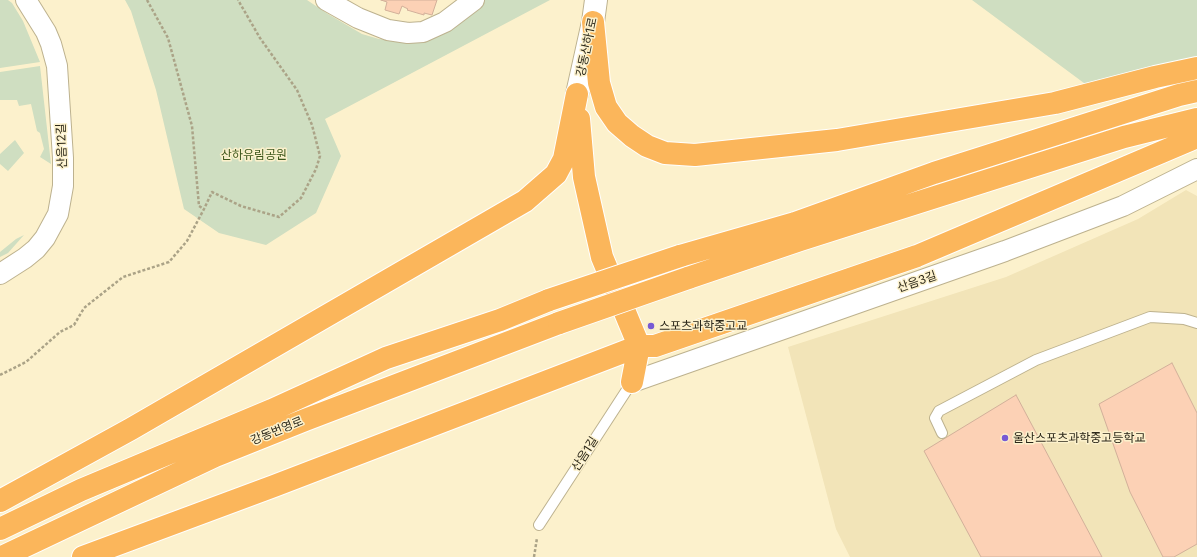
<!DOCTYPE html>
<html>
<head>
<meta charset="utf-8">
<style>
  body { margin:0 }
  canvas { display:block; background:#fcf1cc }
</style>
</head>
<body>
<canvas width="1197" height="557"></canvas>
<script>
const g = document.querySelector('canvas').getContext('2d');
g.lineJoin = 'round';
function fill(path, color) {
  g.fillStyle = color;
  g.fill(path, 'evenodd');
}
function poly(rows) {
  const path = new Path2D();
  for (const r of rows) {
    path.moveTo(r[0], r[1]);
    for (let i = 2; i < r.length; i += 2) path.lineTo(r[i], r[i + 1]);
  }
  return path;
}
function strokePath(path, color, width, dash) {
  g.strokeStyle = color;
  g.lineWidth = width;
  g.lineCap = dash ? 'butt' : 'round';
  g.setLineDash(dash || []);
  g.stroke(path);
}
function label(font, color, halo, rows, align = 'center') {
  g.font = font + ' Inter,"Noto Sans KR",sans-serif';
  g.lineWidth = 3;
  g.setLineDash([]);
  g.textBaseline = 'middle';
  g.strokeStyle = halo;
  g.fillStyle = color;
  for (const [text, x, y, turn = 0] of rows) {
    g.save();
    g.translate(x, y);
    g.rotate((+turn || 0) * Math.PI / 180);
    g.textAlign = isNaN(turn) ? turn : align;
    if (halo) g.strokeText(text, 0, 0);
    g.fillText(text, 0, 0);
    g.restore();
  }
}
const built = poly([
  [1186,190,1197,196,1197,557,850,557,836,529,788,347,1006,277,1138,219]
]);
const green = poly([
  [0,0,8,0,12,3,23,21,40,62,0,68],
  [125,0,307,0,328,14,362,34,379,39,424,42,435,37,473,9,483,0,550,0,325,119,341,156,316,213,266,245,219,233,184,209,156,90,131,11],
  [972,0,1197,0,1197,60,1092,89],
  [40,66,51,164,40,157,44,149,40,133,37,131,31,104,19,106,17,100,0,100,0,72],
  [15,140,24,153,8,171,0,164,0,154],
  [24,235,8,253,0,257,0,252,16,239]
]);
const building = poly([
  [381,0,437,0,432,15,424,13,424,15,407,10,408,9,402,6,399,14,385,10,387,2,381,0],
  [1172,363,1197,413,1197,544,1174,557,1163,557,1130,492,1099,404,1172,363],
  [1016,395,1102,557,981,557,924,451,1016,395]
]);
const path = poly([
  [147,0,168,38,192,126,199,206,204,209],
  [0,375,26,362,60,332,74,325,84,308,123,277,169,262,187,241,204,209,212,192,241,206,279,217,301,198,316,169,320,156,312,125,297,90,260,38,238,0],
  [534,557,537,538]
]);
const service = poly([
  [942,433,935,418,939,411,1036,360,1150,317,1184,319,1197,323],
  [539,525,632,382]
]);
const minor = poly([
  [326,0,358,18,388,30,408,33,423,32,445,22,474,0],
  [0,274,25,258,36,249,45,238,58,214,63,186,63,158,57,66,51,44,46,32,26,0],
  [632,382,1005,251,1123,206,1197,169]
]);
const tertiary = poly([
  [577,94,593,22,596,0]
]);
const trunk = poly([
  [593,22,599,83,606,107,617,123,632,136,647,146,665,153,695,155,837,140,1055,103,1155,77,1197,68],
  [579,119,584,177,602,257,639,346,632,382],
  [680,256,795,223,934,173,1179,95,1197,91],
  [688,278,800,240,1124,137,1197,119],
  [0,501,131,429,525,201,556,174,564,159,577,94],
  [0,529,81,490,272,410,386,358,500,320,549,300],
  [2,557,215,456,305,420,559,323],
  [83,557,274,486,639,346,655,346,917,256,1197,137]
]);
const trunkBridge = poly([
  [549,300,680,256],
  [559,323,688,278]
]);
const markers = [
  [651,326,4,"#775ad4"],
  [1005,438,4,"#775ad4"]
];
const streetNames = [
  ["강동산하1로",587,47,-78],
  ["산음12길",62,146,-92],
  ["산음3길",917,282,-19],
  ["강동번영로",277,431,-22],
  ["산음1길",585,454,-57]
];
const parkNames = [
  ["산하유림공원",254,155]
];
const poiNames = [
  ["스포츠과학중고교",659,326],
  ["울산스포츠과학중고등학교",1013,438]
];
fill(built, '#f2e4b8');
fill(green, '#cfdec1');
fill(building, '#fcd1b5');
strokePath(building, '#d2b09a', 1);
strokePath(service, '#bdb28f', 12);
strokePath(minor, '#bdb28f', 22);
strokePath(tertiary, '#bdb28f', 24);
strokePath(trunk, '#fff', 24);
strokePath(path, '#aba387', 2.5, [3, 2]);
strokePath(service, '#fff', 10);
strokePath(minor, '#fff', 20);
strokePath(tertiary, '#fff', 22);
strokePath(trunk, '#fbb65b', 22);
strokePath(trunkBridge, '#fff', 24, []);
strokePath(trunkBridge, '#fbb65b', 22);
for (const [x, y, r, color] of markers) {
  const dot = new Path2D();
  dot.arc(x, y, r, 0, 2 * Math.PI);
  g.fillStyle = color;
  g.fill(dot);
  strokePath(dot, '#fcf1cc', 1.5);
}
label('12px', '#2c281a', '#fcf1cc', streetNames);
label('12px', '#3d571c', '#fcf1cc', parkNames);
label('12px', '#2c281a', '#fcf1cc', poiNames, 'left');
</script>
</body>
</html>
